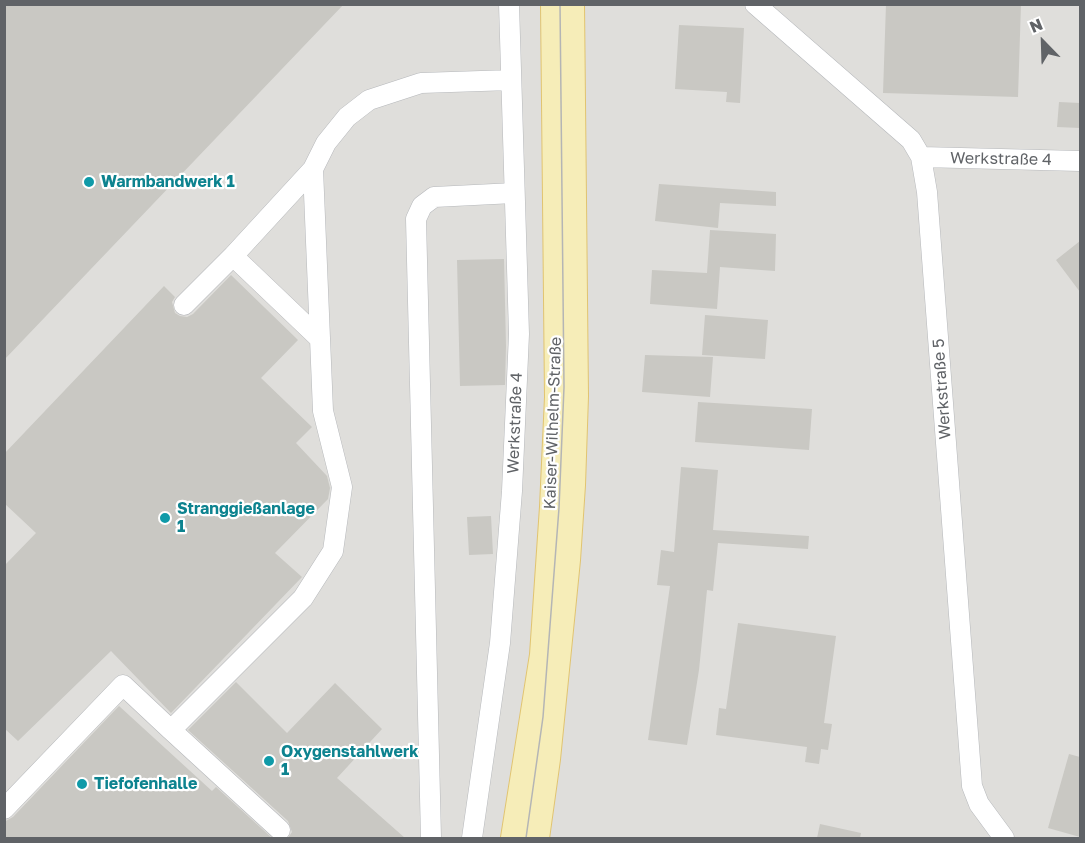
<!DOCTYPE html>
<html>
<head>
<meta charset="utf-8">
<style>
  body { margin:0 }
  #map { position:relative; width:1085px; height:843px; overflow:hidden; background:#f0eee9; font-family:"Golos Text",sans-serif }
  canvas { display:block }
  .frame { position:absolute; inset:0; border:6px solid #606367; pointer-events:none }
  .north { position:absolute; left:1013px; top:12px; width:60px; height:60px; -webkit-text-stroke:4px #fff; paint-order:stroke; rotate:337deg; font-size:16px; font-weight:700; line-height:24px; text-align:center; color:#606367 }
  .north::after { content:''; display:block; margin:auto; width:21px; height:27px; background:#606367; clip-path:polygon(50% 0,100% 100%,50% 72%,0 100%) }
</style>
</head>
<body>
<div id="map">
<canvas width="1085" height="843"></canvas>
<div class="frame"></div>
<div class="north">N</div>
</div>
<script>
const g = document.querySelector('canvas').getContext('2d');
g.lineJoin = 'round';
function fill(path, color) {
  g.fillStyle = color;
  g.fill(path, 'evenodd');
}
function poly(rows) {
  const path = new Path2D();
  for (const r of rows) {
    path.moveTo(r[0], r[1]);
    for (let i = 2; i < r.length; i += 2) path.lineTo(r[i], r[i + 1]);
  }
  return path;
}
function strokePath(path, color, width, dash) {
  g.strokeStyle = color;
  g.lineWidth = width;
  g.lineCap = dash ? 'butt' : 'round';
  g.setLineDash(dash || []);
  g.stroke(path);
}
function label(font, color, halo, rows, align = 'center') {
  g.font = font + ' "Golos Text",sans-serif';
  g.lineWidth = 4.5;
  g.setLineDash([]);
  g.textBaseline = 'middle';
  g.strokeStyle = halo;
  g.fillStyle = color;
  for (const [text, x, y, turn = 0] of rows) {
    g.save();
    g.translate(x, y);
    g.rotate((+turn || 0) * Math.PI / 180);
    g.textAlign = isNaN(turn) ? turn : align;
    if (halo) g.strokeText(text, 0, 0);
    g.fillText(text, 0, 0);
    g.restore();
  }
}
const industrial = poly([
  [5,5,1080,5,1080,838,5,838]
]);
const building = poly([
  [4,4,344,4,4,360],
  [886,4,1021,4,1018,97,883,93],
  [679,25,744,28,740,103,726,102,727,92,675,89],
  [1059,102,1080,103,1080,128,1057,127],
  [659,184,776,192,776,206,720,203,718,228,655,221],
  [710,230,776,234,775,271,720,267,717,309,650,304,652,270,707,273],
  [1080,241,1080,292,1056,260],
  [504,259,506,346,505,385,460,386,457,260],
  [231,275,298,340,261,378,312,427,296,443,327,476,330,488,328,499,275,553,302,577,171,713,111,651,18,741,4,728,4,566,36,533,4,503,4,454,164,286,175,297,172,302,175,313,180,316,187,317,193,314],
  [705,315,768,320,765,359,702,355],
  [645,355,713,357,710,397,642,392],
  [698,402,812,409,809,450,695,442],
  [681,467,718,470,713,530,809,536,808,549,718,543,713,591,707,590,699,670,687,745,648,740,670,586,657,585,661,550,674,552],
  [491,516,493,554,469,555,467,517],
  [738,623,836,636,824,723,832,724,828,750,821,749,819,764,805,762,807,747,716,735,719,708,726,709],
  [236,682,287,733,335,683,382,729,337,778,405,838,288,838,292,832,288,821,188,730],
  [119,706,212,791,216,787,272,838,4,838,4,822,13,817],
  [1069,754,1080,757,1080,837,1048,828],
  [820,824,861,833,860,838,817,838]
]);
const minor = poly([
  [755,4,911,140,921,157,927,192,972,786,979,804,1004,838],
  [921,157,1080,161],
  [313,169,233,256,319,338],
  [184,305,233,256],
  [171,730,280,830],
  [4,809,123,685,171,730,303,598,333,551,342,487,323,411,313,169,326,143,347,117,369,100,421,83,511,80],
  [431,838,416,219,422,206,434,197,514,193],
  [472,838,500,643,512,491,519,334,509,4]
]);
const major = poly([
  [513,838,542,655,552,507,557,397,553,4],
  [537,838,548,759,568,560,573,485,576,396,572,4]
]);
const tram = poly([
  [526,838,543,717,559,508,564,387,560,4]
]);
const markers = [
  [89,182,6,"#0f9aa8"],
  [165,518,6,"#0f9aa8"],
  [269,761,6,"#0f9aa8"],
  [82,784,6,"#0f9aa8"]
];
const streetNames = [
  ["Werkstraße 4",1001,159,1],
  ["Werkstraße 5",942,389,-94],
  ["Werkstraße 4",515,423,-88],
  ["Kaiser-Wilhelm-Straße",553,423,-88]
];
const cultureNames = [
  ["Warmbandwerk 1",101,182],
  ["Stranggießanlage",177,509],
  ["1",177,527],
  ["Oxygenstahlwerk",281,752],
  ["1",281,770],
  ["Tiefofenhalle",94,784]
];
fill(industrial, '#dfdedb');
fill(building, '#c9c8c3');
strokePath(minor, '#b6b8bb', 21);
strokePath(major, '#e1c470', 26);
strokePath(minor, '#fff', 20);
strokePath(major, '#f6edb8', 24);
strokePath(tram, '#b4b5b5', 1.5);
for (const [x, y, r, color] of markers) {
  const dot = new Path2D();
  dot.arc(x, y, r, 0, 2 * Math.PI);
  g.fillStyle = color;
  g.fill(dot);
  strokePath(dot, '#fff', 2);
}
label('16px', '#606367', '#fff', streetNames);
label('bold 16px', '#0d838f', '#fff', cultureNames, 'left');
</script>
</body>
</html>
